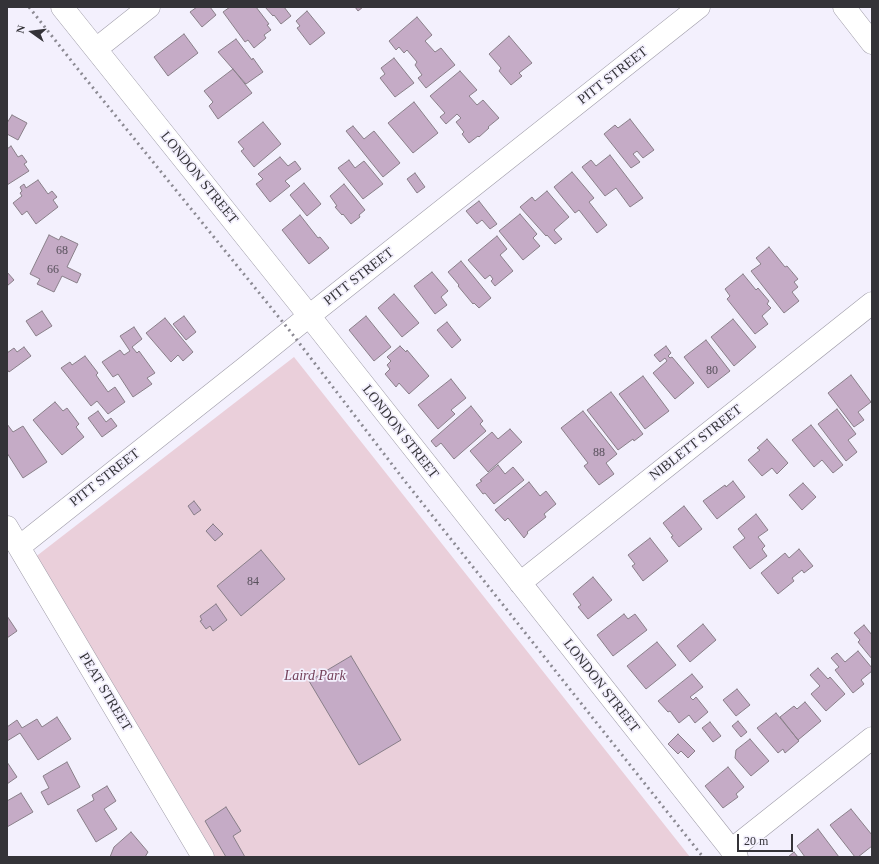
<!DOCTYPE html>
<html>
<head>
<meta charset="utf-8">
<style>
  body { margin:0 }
  #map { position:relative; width:879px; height:864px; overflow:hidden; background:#f3f0fd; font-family:Georgia,serif }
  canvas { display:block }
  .frame { position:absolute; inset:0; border:8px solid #343338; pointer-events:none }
  .north { position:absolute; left:12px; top:12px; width:40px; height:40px; -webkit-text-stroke:3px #f3f0fd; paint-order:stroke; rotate:284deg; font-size:11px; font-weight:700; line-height:16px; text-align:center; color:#343338 }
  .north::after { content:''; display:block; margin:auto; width:14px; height:18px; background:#343338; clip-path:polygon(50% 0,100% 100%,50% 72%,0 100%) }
  .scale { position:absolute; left:737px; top:834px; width:56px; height:18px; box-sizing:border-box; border:2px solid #343338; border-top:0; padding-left:5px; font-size:12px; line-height:14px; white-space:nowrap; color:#343338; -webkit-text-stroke:3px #f3f0fd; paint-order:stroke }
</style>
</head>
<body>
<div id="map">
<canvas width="879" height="864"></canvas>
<div class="frame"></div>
<div class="north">N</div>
<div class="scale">20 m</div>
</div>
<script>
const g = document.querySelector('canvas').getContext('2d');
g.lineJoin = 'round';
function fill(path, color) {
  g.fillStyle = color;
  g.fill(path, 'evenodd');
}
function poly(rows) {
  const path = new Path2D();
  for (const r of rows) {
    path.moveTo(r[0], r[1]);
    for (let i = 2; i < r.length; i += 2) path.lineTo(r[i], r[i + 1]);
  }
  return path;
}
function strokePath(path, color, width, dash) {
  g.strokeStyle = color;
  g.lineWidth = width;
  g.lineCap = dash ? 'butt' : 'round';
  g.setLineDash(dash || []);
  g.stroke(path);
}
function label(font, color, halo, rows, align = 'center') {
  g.font = font + ' Georgia,serif';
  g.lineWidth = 3.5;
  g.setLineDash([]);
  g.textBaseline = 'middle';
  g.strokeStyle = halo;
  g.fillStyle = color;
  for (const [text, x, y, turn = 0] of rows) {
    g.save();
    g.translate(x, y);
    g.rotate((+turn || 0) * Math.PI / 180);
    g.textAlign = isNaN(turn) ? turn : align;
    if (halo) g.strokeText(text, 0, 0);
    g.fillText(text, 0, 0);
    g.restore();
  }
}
const green = poly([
  [294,357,690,857,213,857,34,558]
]);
const building = poly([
  [197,7,210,7,216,15,202,27,190,12,197,7],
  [230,7,256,7,269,24,267,25,271,30,264,35,266,38,254,48,248,40,245,42,223,12,230,7],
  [265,7,284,7,291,16,281,24,274,15,273,16,265,7],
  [355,7,363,7,358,11,355,7],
  [307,11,325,33,310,45,297,28,300,26,296,21,307,11],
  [417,17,432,35,425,41,435,52,441,48,455,65,426,88,418,78,422,75,415,65,417,62,407,50,404,53,399,47,396,50,389,41,417,17],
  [184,34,198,53,168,76,154,57,184,34],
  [509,36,532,63,519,73,522,76,511,85,499,71,501,68,489,54,509,36],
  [236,39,252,60,253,58,263,72,246,84,218,52,236,39],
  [394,58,414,83,395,97,380,78,385,74,381,68,394,58],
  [233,69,252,93,218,119,209,106,213,102,204,91,233,69],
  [460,71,477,90,469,96,477,105,483,100,499,118,488,127,489,128,479,137,478,136,469,143,462,134,464,132,456,122,461,118,457,114,446,124,440,117,445,113,430,96,460,71],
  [414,102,438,133,413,153,388,123,414,102],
  [12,115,27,123,18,140,7,134,7,123,12,115],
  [630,119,654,150,643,158,637,151,633,154,640,162,631,168,604,134,615,125,618,128,630,119],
  [263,122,281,144,254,167,241,151,244,149,238,142,263,122],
  [353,126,364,139,374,131,400,163,383,177,346,131,353,126],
  [11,146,18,157,22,155,27,162,24,164,29,171,7,185,7,149,11,146],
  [610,155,643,198,630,207,616,188,605,196,582,167,591,160,596,166,610,155],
  [280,157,288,166,295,161,301,169,285,181,290,186,270,202,256,184,263,179,258,174,280,157],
  [349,160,355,168,364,161,383,184,363,199,338,168,349,160],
  [572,172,594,198,589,202,607,225,597,233,579,210,575,213,554,187,572,172],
  [415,173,425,187,417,193,407,179,415,173],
  [38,180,48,194,52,191,57,197,53,200,58,207,36,224,27,211,22,215,13,203,22,196,20,193,22,191,20,187,24,184,26,188,38,180],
  [304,183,321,204,307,216,290,195,304,183],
  [344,184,365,210,359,215,360,217,351,224,343,214,342,215,335,207,337,206,330,196,344,184],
  [547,191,569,217,554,230,562,239,555,244,547,235,546,236,520,207,532,197,535,201,547,191],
  [479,201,497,224,490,229,482,220,477,224,466,211,479,201],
  [520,214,537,234,533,238,540,246,523,260,499,231,520,214],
  [300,215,318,238,320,237,329,248,309,264,282,230,300,215],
  [49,235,59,240,61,236,78,244,67,267,81,274,77,283,62,276,54,292,37,284,40,279,30,274,49,235],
  [497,236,507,249,500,255,513,271,495,286,491,281,493,279,490,275,485,279,468,260,497,236],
  [769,247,785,267,787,266,798,279,794,282,798,287,792,292,799,301,784,313,751,271,761,264,756,258,769,247],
  [461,261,491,298,479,308,474,303,473,304,458,286,459,285,448,272,461,261],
  [7,272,14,280,7,286,7,272],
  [432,272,448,291,441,297,447,305,435,314,414,286,432,272],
  [743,274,756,290,758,288,769,301,767,304,771,308,762,316,768,324,755,334,727,299,730,296,725,289,743,274],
  [394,294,419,323,402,337,378,308,394,294],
  [42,311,52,326,36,336,26,321,42,311],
  [184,316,196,332,186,340,173,324,184,316],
  [366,316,391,347,374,361,349,330,366,316],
  [165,318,193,352,183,361,178,355,171,362,146,333,165,318],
  [733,319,756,347,734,366,711,337,733,319],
  [447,322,461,340,452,348,437,330,447,322],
  [134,327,142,339,132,347,137,353,139,351,155,373,147,378,152,384,133,397,118,374,113,377,102,362,120,350,124,355,130,351,120,336,134,327],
  [706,340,730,371,708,388,684,357,706,340],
  [400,346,406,352,407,350,429,376,409,394,399,383,396,387,385,374,390,369,387,365,391,361,387,357,400,346],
  [666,346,671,353,668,356,670,358,672,357,694,383,675,399,653,373,667,361,665,358,660,362,654,355,666,346],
  [24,347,31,356,9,372,7,369,7,353,14,348,17,352,24,347],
  [85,356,98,373,96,375,108,392,115,387,125,402,108,414,97,401,91,406,61,368,70,362,72,365,85,356],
  [851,375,871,402,858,412,864,420,854,427,828,393,851,375],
  [643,376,669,411,645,429,619,394,643,376],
  [451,379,466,398,451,410,455,414,438,429,418,405,451,379],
  [611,392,643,434,634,441,633,439,618,450,587,410,611,392],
  [55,402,63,411,67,408,79,424,76,427,84,437,62,455,33,420,55,402],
  [471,406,483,421,480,424,486,431,454,459,441,443,436,447,431,441,471,406],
  [837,409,856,434,848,440,857,452,846,461,818,424,837,409],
  [98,411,106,422,111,418,117,426,102,437,88,418,98,411],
  [583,411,617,454,606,463,614,474,599,485,584,466,588,463,561,428,583,411],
  [7,424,13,432,23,426,47,462,23,478,7,453,7,424],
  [811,425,843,465,833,473,822,460,814,467,792,440,811,425],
  [510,429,522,442,488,472,470,451,492,432,498,439,510,429],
  [767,439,788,463,777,474,772,468,762,476,748,460,760,450,757,448,767,439],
  [498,465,505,474,513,467,524,480,494,504,485,493,483,494,476,485,482,481,480,480,498,465],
  [733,481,745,497,717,519,703,501,725,485,726,487,733,481],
  [529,482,540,496,546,491,556,504,544,514,546,517,527,532,528,533,524,538,508,518,505,521,495,510,529,482],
  [803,483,816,497,802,510,789,495,803,483],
  [194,501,201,510,194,515,188,506,194,501],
  [684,506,702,529,679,547,671,537,673,536,663,523,684,506],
  [756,514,768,530,758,537,765,546,762,549,767,556,750,569,733,547,745,538,738,529,756,514],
  [213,524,223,534,215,541,206,531,213,524],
  [650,538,668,561,643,581,632,566,635,564,628,555,650,538],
  [799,549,813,566,804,573,802,570,792,578,794,581,778,594,761,573,785,553,789,558,799,549],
  [261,550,285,579,241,616,217,586,261,550],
  [593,577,612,600,588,619,578,607,581,605,573,594,593,577],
  [216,604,227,620,213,631,210,626,206,629,200,621,202,620,200,616,216,604],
  [624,614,628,619,635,614,647,630,613,656,597,635,624,614],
  [7,616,17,631,7,638,7,616],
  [703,624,716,640,690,662,677,646,703,624],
  [864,625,872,635,872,659,858,642,860,640,854,633,864,625],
  [657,642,676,665,646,689,627,666,657,642],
  [858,651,872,668,872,671,861,680,864,684,853,693,835,670,839,667,831,658,837,653,845,662,858,651],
  [351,656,401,740,359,765,309,681,351,656],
  [818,668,828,679,830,677,845,694,826,711,811,694,820,686,810,675,818,668],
  [692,674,703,687,690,697,693,700,696,697,708,712,695,723,689,715,679,723,670,711,668,712,658,701,692,674],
  [737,689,750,705,736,716,723,700,737,689],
  [805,702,821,721,798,740,780,717,794,706,797,709,805,702],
  [776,713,799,741,785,753,783,749,778,753,757,728,776,713],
  [57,717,71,739,38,760,20,733,7,741,7,727,17,720,22,728,37,719,42,727,57,717],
  [738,721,747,732,741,737,732,726,738,721],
  [710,722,721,736,713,742,702,728,710,722],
  [678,734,695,751,688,758,681,751,678,754,668,744,678,734],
  [750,739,769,761,751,776,735,758,736,750,750,739],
  [7,762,17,777,7,784,7,762],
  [67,762,80,787,48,805,41,792,49,788,43,776,67,762],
  [728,767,744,787,736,794,738,797,723,808,705,786,728,767],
  [107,786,116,801,104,809,117,829,96,842,77,810,94,800,92,795,107,786],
  [21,793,33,812,7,827,7,801,21,793],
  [226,807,241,831,233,836,245,857,226,857,205,821,226,807],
  [851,809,872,835,872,846,858,857,855,857,830,825,851,809],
  [818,829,839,857,805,857,797,846,818,829],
  [131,832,148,852,145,857,110,857,114,847,131,832],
  [794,852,798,857,788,857,794,852]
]);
const minor = poly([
  [62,7,299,303,737,857],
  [96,49,149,7],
  [7,527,203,857],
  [19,547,246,367,309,316,699,7],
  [520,583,872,303],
  [731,850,872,738]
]);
const major = poly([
  [844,7,872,43]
]);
const rail = poly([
  [29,7,81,73,290,331,404,480,703,857]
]);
const numberNames = [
  ["68",62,251],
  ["66",53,270],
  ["80",712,371],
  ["88",599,453],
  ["84",253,582]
];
const streetNames = [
  ["PITT STREET",613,76,-38],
  ["LONDON STREET",199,178,51],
  ["PITT STREET",359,277,-38],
  ["LONDON STREET",400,432,52],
  ["NIBLETT STREET",696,443,-38],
  ["PITT STREET",105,478,-38],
  ["LONDON STREET",601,686,52],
  ["PEAT STREET",105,692,59]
];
const parkNames = [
  ["Laird Park",315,676]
];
fill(green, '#eacfda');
fill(building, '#c5abc6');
strokePath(building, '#897f89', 1);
strokePath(minor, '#9f9ca8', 23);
strokePath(major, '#9f9ca8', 23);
strokePath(minor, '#fff', 22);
strokePath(major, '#fff', 22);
strokePath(rail, '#8b8992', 3, [2, 4]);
label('12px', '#58515c', null, numberNames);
label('14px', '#343338', '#f3f0fd', streetNames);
label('italic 14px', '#74415a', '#f3f0fd', parkNames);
</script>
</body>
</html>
